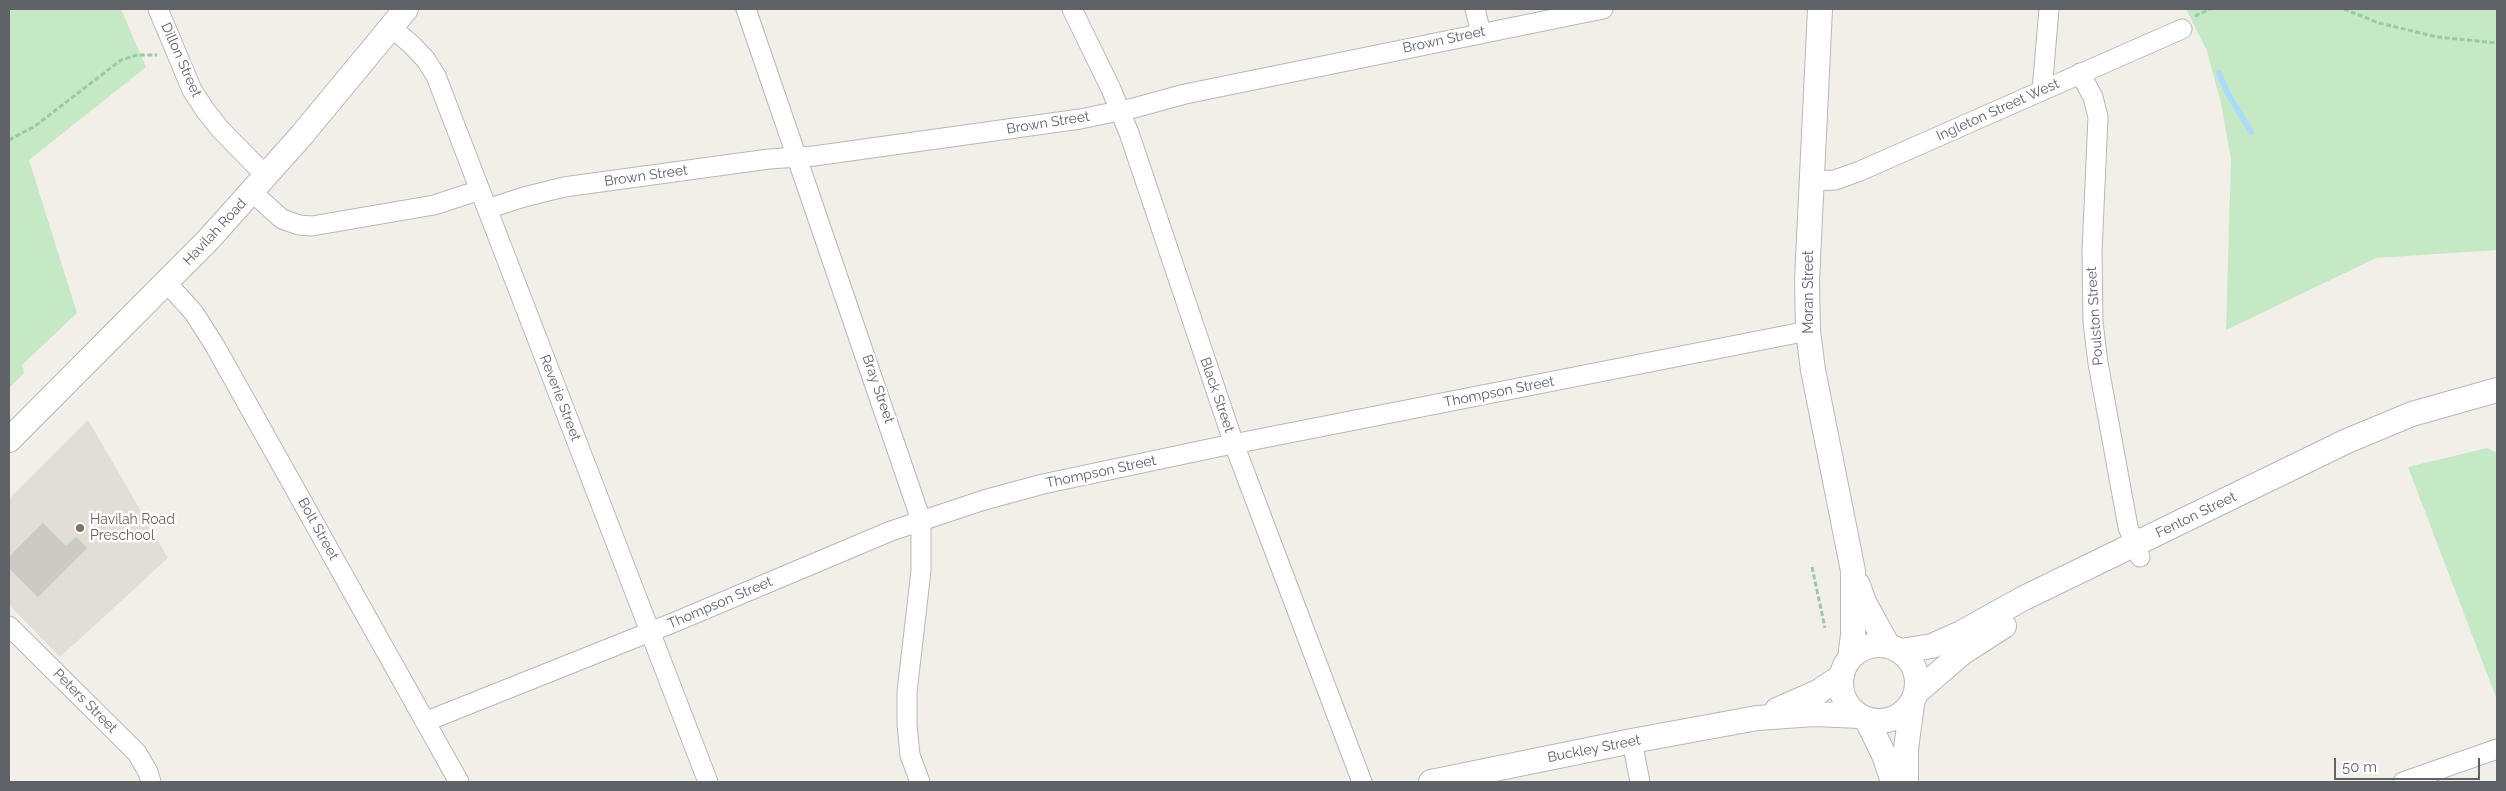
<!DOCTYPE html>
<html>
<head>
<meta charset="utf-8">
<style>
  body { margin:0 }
  #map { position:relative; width:2506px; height:791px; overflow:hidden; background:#f1efe8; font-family:Raleway,sans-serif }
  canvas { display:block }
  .frame { position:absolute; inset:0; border:10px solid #5f6368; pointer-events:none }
  .scale { position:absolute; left:2334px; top:758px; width:146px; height:22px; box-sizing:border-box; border:2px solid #5f6368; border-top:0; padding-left:6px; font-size:15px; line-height:18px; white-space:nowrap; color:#5f6368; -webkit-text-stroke:4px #fff; paint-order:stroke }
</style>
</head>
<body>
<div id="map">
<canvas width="2506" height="791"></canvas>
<div class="frame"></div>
<div class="scale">50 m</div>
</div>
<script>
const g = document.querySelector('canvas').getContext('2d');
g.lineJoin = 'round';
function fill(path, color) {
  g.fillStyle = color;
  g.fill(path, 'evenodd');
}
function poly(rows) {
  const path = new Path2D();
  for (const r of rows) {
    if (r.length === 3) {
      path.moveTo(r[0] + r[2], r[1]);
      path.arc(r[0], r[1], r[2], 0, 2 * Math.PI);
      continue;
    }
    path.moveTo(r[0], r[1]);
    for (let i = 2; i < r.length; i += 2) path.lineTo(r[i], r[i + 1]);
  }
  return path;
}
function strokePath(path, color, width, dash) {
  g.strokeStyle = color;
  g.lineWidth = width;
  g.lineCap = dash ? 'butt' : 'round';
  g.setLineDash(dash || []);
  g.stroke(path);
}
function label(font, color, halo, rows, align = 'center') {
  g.font = font + ' Raleway,sans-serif';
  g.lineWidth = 5;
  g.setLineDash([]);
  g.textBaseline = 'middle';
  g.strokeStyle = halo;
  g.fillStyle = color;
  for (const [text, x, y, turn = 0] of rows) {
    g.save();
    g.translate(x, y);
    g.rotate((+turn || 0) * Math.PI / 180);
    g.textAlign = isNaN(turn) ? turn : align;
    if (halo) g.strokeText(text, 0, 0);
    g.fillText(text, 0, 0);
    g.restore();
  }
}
const education = poly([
  [88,420,168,558,60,657,9,605,9,499]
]);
const green = poly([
  [9,9,121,9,146,67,29,160,77,313,22,365,24,373,9,388],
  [2186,9,2497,9,2497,250,2376,258,2226,330,2231,159,2221,103,2207,51],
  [2487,448,2497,453,2497,700,2408,467]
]);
const stream = poly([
  [2219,73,2227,92,2251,132]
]);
const building = poly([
  [43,523,66,546,76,537,87,548,38,597,9,568,9,557,43,523]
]);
const path = poly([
  [2344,9,2379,23,2437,37,2497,43],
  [2195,16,2210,9],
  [9,140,35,126,121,60,137,55,157,55],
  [1812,567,1825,628]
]);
const minor = poly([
  [158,9,192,90,205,110,220,129,266,176],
  [746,9,921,520,921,571,907,692,907,724,910,755,920,782],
  [1072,9,1111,89,1129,133,1234,444,1362,782],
  [1475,9,1481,33],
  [391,27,412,45,426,60,436,76,708,782],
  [2080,73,2093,97,2098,117,2092,252,2093,322,2098,363,2128,527,2140,557],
  [2042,91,2049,9],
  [1812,181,1835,180,1860,171,2182,29],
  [252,192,282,219,299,225,312,226,434,205,480,190],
  [487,209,524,197,564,187,769,159,814,156,1080,119,1134,108,1185,94,1603,9],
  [167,283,194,313,215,346,459,782],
  [9,626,137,753,148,772,151,782],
  [427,721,675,622,891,531,984,500,1043,484,1218,447,1808,331],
  [1632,741,1640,782],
  [2403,782,2497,749]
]);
const tertiary = poly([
  [1820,9,1807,280,1808,331,1813,370,1853,571,1853,635,1850,658],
  [9,440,209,239,301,136,406,9],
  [1858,585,1864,602,1888,646],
  [1879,683,38],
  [1901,651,1932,646,1959,634,2024,598,2347,441,2412,414,2497,390],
  [1917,692,1962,653,2004,626],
  [1777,710,1818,692,1842,676],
  [1867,720,1884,755,1893,782],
  [1431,782,1632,741,1757,718,1815,714,1860,716],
  [1906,782,1906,749,1912,704]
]);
const markers = [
  [80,528,5,"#8d6e63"]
];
const streetNames = [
  ["Brown Street",1444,40,-12],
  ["Dillon Street",181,60,66],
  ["Ingleton Street West",1998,110,-24],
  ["Brown Street",1048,123,-9],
  ["Brown Street",646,176,-8],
  ["Havilah Road",215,232,-47],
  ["Moran Street",1809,292,-90],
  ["Poulston Street",2095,316,-94],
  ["Bray Street",878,389,71],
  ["Thompson Street",1499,392,-11],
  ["Black Street",1217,395,71],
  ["Reverie Street",560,398,69],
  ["Thompson Street",1101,472,-12],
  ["Fenton Street",2196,515,-26],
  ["Bolt Street",318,529,61],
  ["Thompson Street",720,603,-23],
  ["Peters Street",85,701,45],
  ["Buckley Street",1594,749,-11]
];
const educationNames = [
  ["Havilah Road",90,520],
  ["Preschool",90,536]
];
fill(education, '#e1ded6');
fill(green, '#c5e8c5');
strokePath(stream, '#aadaff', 5.5);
fill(building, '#cccac5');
strokePath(building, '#d6d1c6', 1);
strokePath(minor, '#b5b8bc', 21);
strokePath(tertiary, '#b5b8bc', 26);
strokePath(path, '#9cc7a9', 3, [5, 2.5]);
strokePath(minor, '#fff', 19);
strokePath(tertiary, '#fff', 24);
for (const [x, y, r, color] of markers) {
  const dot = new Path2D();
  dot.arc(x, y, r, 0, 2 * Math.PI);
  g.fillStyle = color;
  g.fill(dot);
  strokePath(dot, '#fff', 2);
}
label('14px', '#5f6368', '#fff', streetNames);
label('14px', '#785e54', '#fff', educationNames, 'left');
</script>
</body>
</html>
